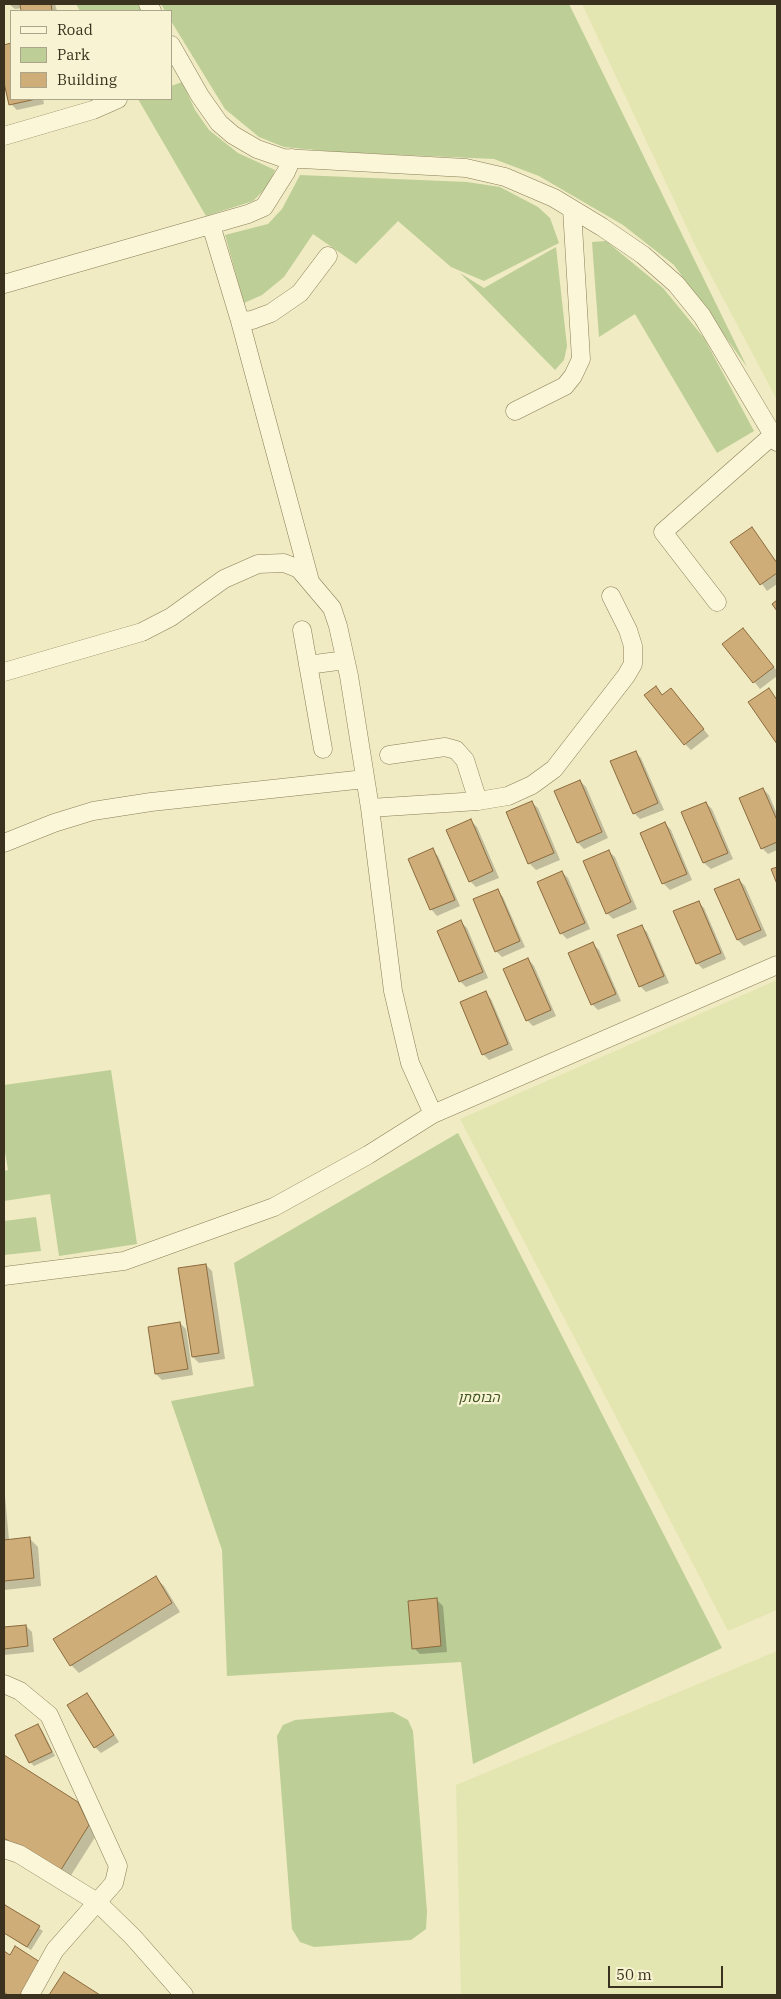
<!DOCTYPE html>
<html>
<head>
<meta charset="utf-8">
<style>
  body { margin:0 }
  #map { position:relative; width:781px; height:1999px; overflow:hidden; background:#f0ebc3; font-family:"IBM Plex Serif",serif }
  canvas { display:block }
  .frame { position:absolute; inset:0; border:5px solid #3a311e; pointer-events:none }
  .legend { position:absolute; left:10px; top:10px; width:162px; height:90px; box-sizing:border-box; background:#f7f3d3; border:1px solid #aba58b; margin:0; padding:6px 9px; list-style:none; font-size:15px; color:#3a311e }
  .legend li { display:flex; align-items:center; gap:10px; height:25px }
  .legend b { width:25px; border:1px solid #aba58b }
  .scale { position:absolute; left:608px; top:1966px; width:115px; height:22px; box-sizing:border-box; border:2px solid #3a311e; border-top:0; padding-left:6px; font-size:15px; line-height:18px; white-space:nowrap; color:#3a311e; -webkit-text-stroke:4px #f7f3d3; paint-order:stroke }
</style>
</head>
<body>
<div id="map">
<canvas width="781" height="1999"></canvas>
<div class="frame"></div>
<ul class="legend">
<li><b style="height:6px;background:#faf6d7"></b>Road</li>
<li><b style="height:14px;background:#bdce97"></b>Park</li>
<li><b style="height:14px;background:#cfad78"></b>Building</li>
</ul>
<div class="scale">50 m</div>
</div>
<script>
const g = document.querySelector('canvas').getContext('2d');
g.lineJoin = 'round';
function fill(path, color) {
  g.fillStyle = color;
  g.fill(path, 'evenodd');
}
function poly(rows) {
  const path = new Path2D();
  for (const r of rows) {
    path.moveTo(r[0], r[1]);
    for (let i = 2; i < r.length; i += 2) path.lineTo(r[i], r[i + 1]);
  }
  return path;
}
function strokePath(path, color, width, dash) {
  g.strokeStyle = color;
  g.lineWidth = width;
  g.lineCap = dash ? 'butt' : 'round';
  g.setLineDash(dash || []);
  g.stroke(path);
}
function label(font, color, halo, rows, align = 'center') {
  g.font = font + ' "IBM Plex Serif",Heebo,serif';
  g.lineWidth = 4.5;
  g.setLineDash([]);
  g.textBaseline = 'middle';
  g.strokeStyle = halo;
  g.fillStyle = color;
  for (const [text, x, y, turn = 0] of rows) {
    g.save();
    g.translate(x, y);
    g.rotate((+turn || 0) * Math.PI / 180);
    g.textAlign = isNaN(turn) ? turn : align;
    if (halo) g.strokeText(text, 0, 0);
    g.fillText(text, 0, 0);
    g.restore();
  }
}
const farmland = poly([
  [582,4,777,4,777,400,697,249],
  [777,980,777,1610,728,1631,460,1119],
  [777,1651,777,1995,461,1995,456,1785]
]);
const green = poly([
  [76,4,140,4,144,11,80,11],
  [161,4,569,4,747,367,674,265,623,225,539,176,494,159,337,152,284,147,259,137,225,109,171,21,171,11,165,11],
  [182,82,195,110,209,130,238,153,275,170,268,186,253,201,206,216,138,99,171,99,171,86],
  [300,175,467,182,500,187,538,207,550,218,559,243,484,281,451,267,398,221,356,264,313,234,284,277,262,295,244,303,225,235,268,224,282,209],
  [606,241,663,288,704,338,754,431,717,453,635,314,599,337,592,242],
  [556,247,567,346,564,360,555,370,460,273,484,288],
  [111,1070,137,1244,59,1256,50,1194,4,1201,4,1171,8,1170,4,1146,4,1085],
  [458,1133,722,1648,473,1764,461,1662,227,1676,222,1550,171,1401,254,1386,234,1263],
  [36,1217,41,1251,4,1255,4,1221],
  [393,1712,408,1720,413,1731,427,1912,426,1929,411,1940,314,1947,300,1942,292,1929,277,1736,283,1725,295,1720]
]);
const shadow = poly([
  [9,4,55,4,57,11,23,11,22,8,15,9],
  [11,45,11,99,43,99,44,104,17,110,11,104,7,89,4,90,4,46],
  [752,528,777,563,777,584,767,591,732,542],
  [743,629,777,671,777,676,760,689,724,644],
  [656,688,663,696,677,696,709,736,691,750,685,744],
  [768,690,777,700,777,742,750,703],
  [635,752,641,758,664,810,640,819,634,813],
  [580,781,586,787,608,838,584,849,578,843],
  [763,789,769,795,777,814,777,850,768,854,762,848],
  [531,802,538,808,560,860,536,870,530,864,508,812],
  [706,803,712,809,733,859,711,869,704,863,683,813],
  [471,821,477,827,499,878,476,887,470,881],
  [665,823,671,830,692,880,670,890,663,883,642,833],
  [432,850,438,856,460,906,437,916,431,909],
  [608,851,615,857,637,909,613,919,607,913],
  [562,872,568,878,590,929,567,939,561,933],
  [739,880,745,886,767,936,744,946,738,940,716,890],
  [497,890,503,897,525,947,502,957,496,951],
  [698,902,704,908,726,959,703,969,697,963],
  [461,922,467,928,488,978,466,987,460,981],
  [641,926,647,932,669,983,646,992,640,986],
  [593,944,599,950,621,1001,598,1010,592,1004],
  [528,959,534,966,556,1016,533,1026,527,1020],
  [485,993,491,999,513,1050,489,1060,483,1054],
  [206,1265,212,1271,225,1359,199,1363,193,1357],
  [180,1323,186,1329,193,1375,162,1380,156,1374],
  [4,1485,9,1540,30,1539,38,1547,41,1586,4,1590],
  [155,1578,164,1586,180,1612,79,1673,71,1665],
  [436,1599,443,1606,447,1652,420,1654,414,1648],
  [26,1626,32,1632,34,1652,4,1655,4,1628],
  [87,1695,93,1701,119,1742,101,1753,95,1747],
  [38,1726,42,1730,55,1756,34,1766,30,1762],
  [4,1757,78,1803,86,1812,97,1834,68,1880,4,1846],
  [6,1907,43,1931,31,1950,4,1933,4,1910],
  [4,1953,10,1957,29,1995,7,1995,4,1993]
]);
const building = poly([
  [20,4,51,4,52,11,21,11,20,4],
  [11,43,11,99,36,99,9,105,4,83,4,45,11,43],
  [752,527,777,563,777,573,760,585,730,542,752,527],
  [777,600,777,611,772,604,777,600],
  [743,628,774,667,753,683,722,644,743,628],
  [656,686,662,695,671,688,704,729,684,745,644,695,656,686],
  [769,688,777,700,777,744,748,702,769,688],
  [636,751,658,803,633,814,610,761,636,751],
  [580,780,602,832,577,843,554,791,580,780],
  [763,788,777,820,777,842,761,849,739,798,763,788],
  [532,801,554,853,528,864,506,812,532,801],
  [706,802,728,853,703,863,681,812,706,802],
  [471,819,493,871,469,882,446,830,471,819],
  [665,822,687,874,662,884,640,833,665,822],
  [433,848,455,900,430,910,408,859,433,848],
  [609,850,631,902,606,914,583,861,609,850],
  [777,867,777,884,771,869,777,867],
  [562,871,585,923,560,934,537,882,562,871],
  [739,879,761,930,737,940,714,889,739,879],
  [498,889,520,941,495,952,473,899,498,889],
  [699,901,721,953,696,964,673,911,699,901],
  [461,920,483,972,459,982,437,931,461,920],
  [642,925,664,976,639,987,617,935,642,925],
  [593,942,616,994,591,1005,568,953,593,942],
  [528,958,551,1010,526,1021,503,969,528,958],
  [486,991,508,1044,482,1055,460,1002,486,991],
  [206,1264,219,1353,192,1357,178,1268,206,1264],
  [180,1322,188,1369,155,1374,148,1327,180,1322],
  [30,1537,34,1578,4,1581,4,1540,30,1537],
  [156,1576,172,1603,70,1666,53,1639,156,1576],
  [437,1598,441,1646,412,1649,408,1601,437,1598],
  [26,1625,28,1646,4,1649,4,1627,26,1625],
  [87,1693,114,1735,94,1748,67,1705,87,1693],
  [38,1724,52,1752,29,1763,15,1735,38,1724],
  [4,1755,78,1802,89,1825,59,1873,4,1838,4,1755],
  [5,1905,40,1926,27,1947,4,1933,4,1908,5,1905],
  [15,1946,40,1962,20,1995,8,1995,4,1992,4,1951,10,1955,15,1946],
  [64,1972,100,1995,49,1995,64,1972]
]);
const minor = poly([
  [148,4,152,11],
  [171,45,200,96,219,123,233,135,257,149,283,158,466,168,505,177,554,198,602,227,643,255,676,284,702,316,777,442],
  [4,136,93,110,118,99],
  [211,225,240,321,252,320,271,313,300,293,328,256],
  [4,284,248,214,264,207,286,172,292,158],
  [240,321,310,581],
  [515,411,565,386,573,376,581,359,572,209],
  [717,602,663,532,773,435],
  [302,630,323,749],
  [308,665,345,660],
  [4,672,142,632,171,617,224,579,258,564,284,563,299,569,332,608,338,626,349,676,370,808,393,991,410,1063,433,1114],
  [389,755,445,747,456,750,465,760,478,801],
  [370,808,478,801,508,796,532,785,554,769,626,676,633,664,633,646,628,630,611,596],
  [4,843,54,823,93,811,151,802,365,779],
  [4,1276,124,1261,274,1207,368,1155,433,1114,777,965],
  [4,1684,20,1691,49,1715,118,1866,114,1883,55,1950,30,1995],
  [4,1849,19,1854,97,1902,133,1937,184,1995]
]);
const parkNames = [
  ["הבוסתן",479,1398]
];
fill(farmland, '#e4e6b1');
fill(green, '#bdce97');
fill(shadow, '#0003');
fill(building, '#cfad78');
strokePath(building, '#8b6b3e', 1);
strokePath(minor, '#8b7d59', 19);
strokePath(minor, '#faf6d7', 18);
label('italic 14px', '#415724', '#f7f3d3', parkNames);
</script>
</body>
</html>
